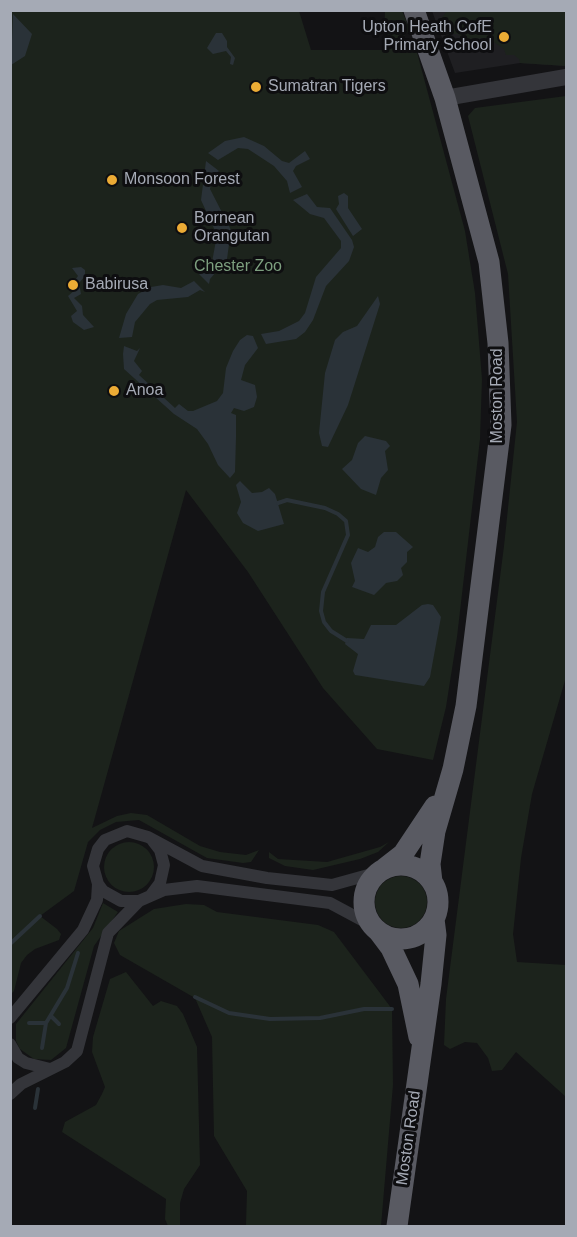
<!DOCTYPE html>
<html>
<head>
<meta charset="utf-8">
<style>
  body { margin:0 }
  #map { position:relative; width:577px; height:1237px; overflow:hidden; background:#131315; font-family:Arial,sans-serif }
  canvas { display:block }
  .frame { position:absolute; inset:0; border:12px solid #a5aab5; pointer-events:none }
</style>
</head>
<body>
<div id="map">
<canvas width="577" height="1237"></canvas>
<div class="frame"></div>
</div>
<script>
const g = document.querySelector('canvas').getContext('2d');
g.lineJoin = 'round';
function fill(path, color) {
  g.fillStyle = color;
  g.fill(path, 'evenodd');
}
function poly(rows) {
  const path = new Path2D();
  for (const r of rows) {
    if (r.length === 3) {
      path.moveTo(r[0] + r[2], r[1]);
      path.arc(r[0], r[1], r[2], 0, 2 * Math.PI);
      continue;
    }
    path.moveTo(r[0], r[1]);
    for (let i = 2; i < r.length; i += 2) path.lineTo(r[i], r[i + 1]);
  }
  return path;
}
function strokePath(path, color, width, dash) {
  g.strokeStyle = color;
  g.lineWidth = width;
  g.lineCap = dash ? 'butt' : 'round';
  g.setLineDash(dash || []);
  g.stroke(path);
}
function label(font, color, halo, rows, align = 'center') {
  g.font = font + ' Arial,sans-serif';
  g.lineWidth = 6;
  g.setLineDash([]);
  g.textBaseline = 'middle';
  g.strokeStyle = halo;
  g.fillStyle = color;
  for (const [text, x, y, turn = 0] of rows) {
    g.save();
    g.translate(x, y);
    g.rotate((+turn || 0) * Math.PI / 180);
    g.textAlign = isNaN(turn) ? turn : align;
    if (halo) g.strokeText(text, 0, 0);
    g.fillText(text, 0, 0);
    g.restore();
  }
}
const built = poly([
  [432,11,566,11,566,66,520,63,455,73]
]);
const green = poly([
  [11,11,299,11,311,50,384,50,415,45,465,231,475,293,482,379,480,439,457,637,446,707,433,760,377,749,323,688,248,572,186,490,92,828,117,816,131,813,147,815,200,846,220,852,246,855,259,850,251,862,243,863,207,858,139,820,116,822,100,830,88,842,74,891,40,916,57,929,61,934,59,940,35,949,27,955,21,963,14,991,11,994],
  [385,11,402,11,410,30,402,38,384,40],
  [447,11,566,11,566,66,520,63,519,59,514,55,506,55,504,49,488,38,463,39,458,34,447,34,441,19],
  [566,96,566,677,532,794,521,858,513,934,517,962,566,965,566,1097,516,1052,502,1070,492,1071,488,1058,477,1043,465,1042,450,1049,444,1045,446,999,504,546,517,422,508,274,468,116,475,108],
  [389,842,378,852,360,859,313,870,285,866,269,858,269,852,278,859,327,862,380,847],
  [129,867,25],
  [401,902,26],
  [103,903,118,912,94,946,66,1048,51,1060,34,1059,20,1049,16,1041,16,1024,93,928],
  [186,904,204,905,217,912,318,925,334,932,392,1009,393,1085,381,1226,246,1225,247,1191,214,1136,212,1037,195,998,120,955,114,943,119,931,154,909],
  [126,972,153,1006,161,1001,177,1006,183,1014,197,1047,200,1165,184,1189,180,1203,180,1226,168,1226,165,1219,166,1199,62,1132,65,1122,96,1105,102,1094,105,1087,92,1052,93,1037,110,979]
]);
const water = poly([
  [13,14,32,34,25,56,11,65],
  [216,33,222,33,227,41,227,47,235,58,233,65,230,64,231,57,226,51,213,54,207,48],
  [244,137,264,146,282,161,289,163,305,151,310,159,296,166,293,171,302,187,290,193,287,181,274,166,248,149,238,148,218,160,208,153,225,141],
  [206,161,219,171,212,180,210,189,231,230,227,259,210,279,209,284,199,274,212,262,217,235,201,200],
  [344,193,348,196,348,208,362,229,353,236,336,209,339,204,338,196],
  [307,194,317,207,330,208,352,240,354,247,349,261,326,286,313,320,305,332,296,339,266,344,261,334,279,331,299,321,305,313,316,277,341,248,341,241,324,218,310,214,293,200],
  [81,267,85,270,85,276,79,283,81,294,74,298,82,306,83,315,94,327,84,330,73,322,71,316,77,311,68,296,75,290,73,283,78,276,72,268],
  [194,281,205,292,200,290,188,297,157,300,150,304,135,322,132,337,119,338,126,314,138,294,151,287,163,285,181,288],
  [378,296,380,304,348,405,328,447,322,446,319,433,325,373,335,340,343,332,357,326],
  [247,335,253,336,258,348,245,365,241,380,255,385,257,397,254,407,244,411,234,408,231,413,236,415,236,437,235,472,230,478,218,465,208,444,197,429,174,414,124,369,123,354,124,346,137,351,140,348,134,361,142,371,139,375,175,408,179,404,188,411,193,411,217,401,223,393,226,368,233,351,240,340],
  [365,436,386,441,390,446,385,451,388,470,381,478,376,495,361,489,342,469,352,460,358,443],
  [240,481,252,493,262,492,269,488,275,494,284,524,258,531,243,523,237,513,241,502,236,485],
  [384,532,396,532,413,547,407,552,407,562,401,568,403,575,397,581,386,583,374,595,352,587,355,581,351,563,358,548,368,552,375,547,378,537],
  [428,604,433,605,441,617,430,677,424,686,355,675,353,671,358,654,345,644,347,638,364,639,371,625,396,625,422,605]
]);
const stream = poly([
  [278,503,287,500,325,508,338,514,346,521,348,535,323,592,321,611,324,622,331,631,347,641],
  [10,944,40,916],
  [195,997,229,1013,270,1019,320,1018,364,1009,392,1009],
  [51,1016,59,1024],
  [29,1023,46,1023],
  [42,1048,46,1023,67,988,78,953],
  [35,1108,38,1089]
]);
const minor = poly([
  [151,895,160,883,164,865,160,850,153,841],
  [373,926,330,903,197,886,164,890,139,901,121,901,103,891,98,884,93,866,98,849,105,840,127,831,148,837,202,866,267,878,332,885,379,872],
  [10,1018,83,930,97,900,98,884],
  [10,1044,18,1058,26,1063,50,1069],
  [10,1094,21,1084,65,1062,77,1051,108,933,139,901]
]);
const tertiary = poly([
  [445,98,566,77]
]);
const trunk = poly([
  [414,10,445,98,489,262,498,343,501,425,466,706,453,769,435,831,430,864,432,882],
  [401,902,37],
  [385,868,403,854,435,806],
  [379,932,391,948,408,984,419,1037],
  [397,1226,431,984,436,935,434,919]
]);
const markers = [
  [504,37,6,"#ebab35"],
  [256,87,6,"#ebab35"],
  [112,180,6,"#ebab35"],
  [182,228,6,"#ebab35"],
  [73,285,6,"#ebab35"],
  [114,391,6,"#ebab35"]
];
const poiNames = [
  ["Upton Heath CofE",492,28,"right"],
  ["Primary School",492,46,"right"],
  ["Sumatran Tigers",268,87],
  ["Monsoon Forest",124,180],
  ["Bornean",194,219],
  ["Orangutan",194,237],
  ["Babirusa",85,285],
  ["Anoa",126,391]
];
const parkNames = [
  ["Chester Zoo",238,267]
];
const streetNames = [
  ["Moston Road",498,396,-90],
  ["Moston Road",409,1138,-82]
];
fill(built, '#1f1f22');
fill(green, '#1c231c');
fill(water, '#2a3238');
strokePath(stream, '#2a3238', 4);
strokePath(minor, '#34353a', 12);
strokePath(tertiary, '#34353a', 16);
strokePath(trunk, '#595a62', 21);
for (const [x, y, r, color] of markers) {
  const dot = new Path2D();
  dot.arc(x, y, r, 0, 2 * Math.PI);
  g.fillStyle = color;
  g.fill(dot);
  strokePath(dot, '#0e0e10', 2);
}
label('16px', '#a5aab5', '#0e0e10', poiNames, 'left');
label('16px', '#7d9f7f', '#0e0e10', parkNames);
label('16px', '#a5aab5', '#0e0e10', streetNames);
</script>
</body>
</html>
